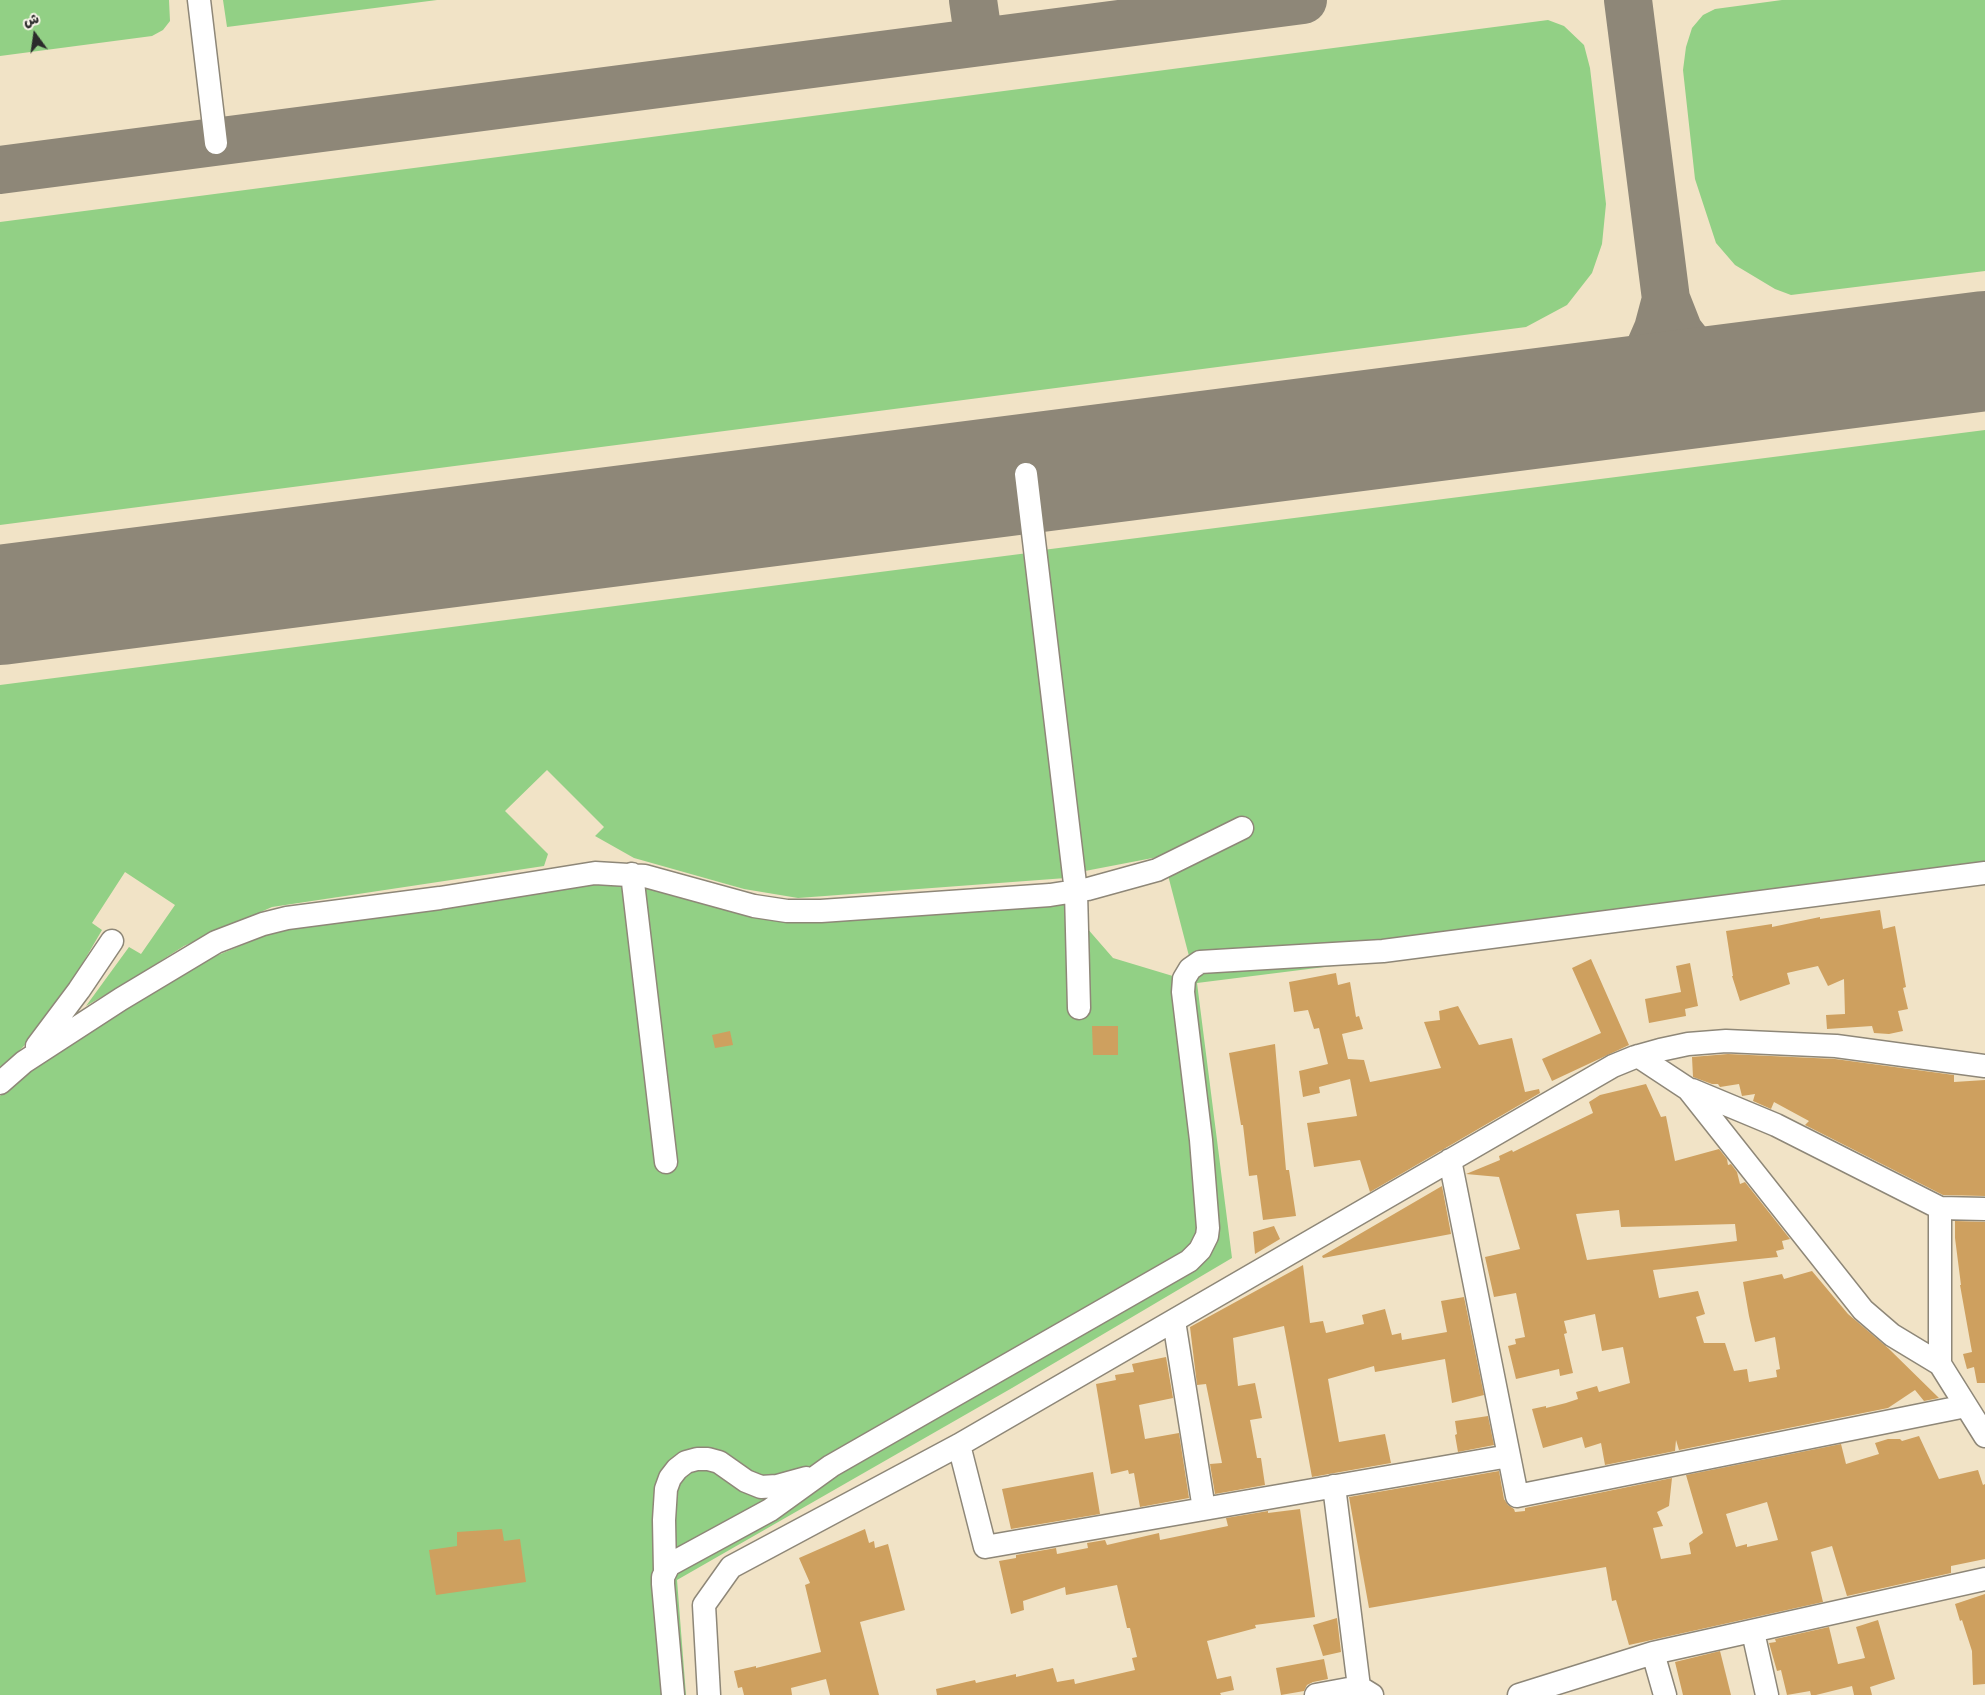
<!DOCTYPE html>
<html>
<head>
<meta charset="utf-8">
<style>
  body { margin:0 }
  #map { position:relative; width:1985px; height:1695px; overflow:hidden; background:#f1e3c6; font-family:Itim,"Playpen Sans Arabic",sans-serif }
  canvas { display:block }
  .north { position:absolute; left:10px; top:10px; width:50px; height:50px; -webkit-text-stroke:4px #f7f3e8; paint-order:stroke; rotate:346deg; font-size:14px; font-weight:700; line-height:20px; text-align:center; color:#2b2b2b }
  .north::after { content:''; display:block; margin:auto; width:18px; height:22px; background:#2b2b2b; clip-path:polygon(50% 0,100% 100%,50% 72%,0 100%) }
</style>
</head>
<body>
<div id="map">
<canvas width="1985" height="1695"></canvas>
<div class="north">ش</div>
</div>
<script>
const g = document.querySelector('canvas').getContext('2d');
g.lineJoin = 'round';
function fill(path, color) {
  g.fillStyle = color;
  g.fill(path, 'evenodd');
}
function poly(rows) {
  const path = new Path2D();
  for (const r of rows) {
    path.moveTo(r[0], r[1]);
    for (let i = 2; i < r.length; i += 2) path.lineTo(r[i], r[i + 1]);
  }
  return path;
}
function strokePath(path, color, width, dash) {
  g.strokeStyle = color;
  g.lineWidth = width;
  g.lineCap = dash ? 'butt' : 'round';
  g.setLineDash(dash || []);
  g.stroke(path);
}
const green = poly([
  [0,0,169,0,170,21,163,30,152,36,0,56],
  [223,0,437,0,227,27],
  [1782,0,1985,0,1985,271,1791,295,1775,289,1735,265,1716,243,1695,179,1683,70,1686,47,1692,28,1703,15,1715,9],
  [1548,20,1564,26,1584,45,1590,68,1606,204,1602,244,1592,273,1567,305,1526,327,0,525,0,222],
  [1985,430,1985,884,1197,983,1232,1258,1012,1388,677,1580,686,1695,0,1695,0,1096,37,1062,194,965,276,931,605,876,783,921,1066,904,1113,958,1196,983,1163,856,1085,871,1043,550],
  [1028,553,1066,878,798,898,744,889,634,858,595,836,604,827,547,770,505,811,548,854,544,866,272,907,184,946,126,983,86,1006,129,947,141,954,175,905,125,872,92,923,102,930,63,997,23,1047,0,1070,0,685]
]);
const taxiway = poly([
  [973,0,979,42],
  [0,170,1303,0],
  [1666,299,1679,332,1694,351,1747,382],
  [1597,400,1624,382,1645,359,1658,329,1666,299,1628,0]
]);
const runway = poly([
  [0,605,1985,351]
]);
const building = poly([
  [1880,910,1883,929,1895,926,1906,987,1903,988,1908,1009,1898,1011,1903,1031,1889,1034,1874,1033,1872,1026,1827,1029,1826,1015,1845,1014,1844,979,1828,986,1818,966,1787,973,1790,984,1740,1001,1732,976,1733,976,1726,931,1772,924,1772,927,1820,917,1820,919],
  [1591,959,1629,1045,1552,1081,1542,1059,1601,1033,1572,968],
  [1690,963,1698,1006,1685,1009,1686,1016,1649,1023,1645,999,1681,992,1676,966],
  [1336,973,1338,985,1350,982,1356,1017,1359,1016,1363,1029,1342,1034,1348,1059,1364,1060,1370,1082,1441,1068,1424,1022,1440,1020,1439,1011,1458,1006,1479,1045,1512,1038,1525,1092,1539,1089,1540,1093,1370,1192,1360,1160,1314,1167,1307,1123,1357,1116,1350,1079,1319,1087,1320,1093,1303,1097,1299,1071,1328,1064,1319,1028,1314,1029,1308,1010,1294,1012,1289,982],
  [1092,1026,1118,1026,1118,1055,1093,1055],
  [730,1031,733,1045,715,1048,712,1035],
  [1275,1044,1286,1170,1289,1170,1296,1216,1263,1220,1257,1175,1249,1176,1243,1125,1241,1125,1229,1053],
  [1728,1054,1835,1059,1954,1075,1954,1082,1985,1080,1985,1196,1943,1195,1805,1125,1809,1121,1774,1102,1771,1109,1753,1101,1755,1094,1742,1096,1739,1084,1720,1087,1718,1084,1712,1084,1693,1077,1692,1057],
  [1646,1084,1661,1117,1666,1116,1675,1161,1719,1149,1727,1159,1728,1165,1731,1164,1737,1172,1740,1184,1745,1182,1790,1239,1782,1241,1784,1249,1776,1251,1778,1257,1653,1270,1659,1298,1698,1291,1705,1314,1696,1317,1704,1343,1725,1343,1734,1371,1747,1369,1749,1382,1777,1377,1776,1370,1780,1369,1775,1337,1755,1342,1749,1316,1743,1282,1782,1274,1784,1279,1812,1271,1848,1314,1888,1348,1939,1398,1924,1401,1915,1390,1888,1408,1679,1450,1676,1440,1675,1451,1605,1465,1601,1443,1585,1448,1582,1437,1543,1448,1532,1409,1546,1406,1546,1408,1566,1403,1578,1399,1576,1392,1597,1386,1599,1392,1630,1383,1623,1347,1602,1351,1595,1314,1564,1321,1567,1333,1564,1334,1573,1373,1560,1376,1559,1369,1516,1379,1508,1346,1516,1344,1515,1339,1525,1337,1516,1293,1494,1297,1485,1257,1520,1249,1499,1177,1466,1174,1500,1160,1499,1156,1512,1150,1513,1152,1593,1113,1589,1102,1600,1095],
  [1619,1210,1621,1227,1735,1224,1737,1241,1587,1260,1576,1214],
  [1442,1186,1451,1234,1323,1258,1322,1256],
  [1955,1221,1985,1222,1985,1383,1977,1383,1974,1367,1967,1369,1963,1354,1972,1352,1960,1285,1961,1285,1955,1238],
  [1274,1226,1280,1239,1255,1254,1253,1232],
  [1303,1265,1310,1323,1323,1321,1326,1333,1364,1324,1362,1315,1385,1309,1392,1335,1401,1333,1402,1340,1447,1332,1441,1301,1464,1297,1484,1395,1452,1403,1445,1359,1375,1372,1374,1366,1328,1379,1339,1442,1385,1434,1391,1463,1312,1477,1284,1326,1233,1338,1238,1386,1255,1383,1262,1418,1250,1420,1257,1458,1261,1458,1265,1485,1215,1494,1210,1464,1222,1463,1206,1384,1197,1385,1190,1327],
  [1166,1357,1173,1398,1139,1405,1145,1439,1179,1433,1189,1498,1140,1507,1134,1473,1129,1474,1128,1470,1111,1474,1096,1384,1116,1380,1115,1375,1134,1372,1132,1364],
  [1488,1416,1494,1445,1458,1452,1455,1435,1457,1434,1455,1421],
  [1919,1436,1939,1479,1978,1470,1983,1485,1985,1484,1985,1559,1951,1566,1951,1573,1847,1596,1832,1546,1811,1552,1823,1602,1629,1645,1616,1600,1612,1601,1606,1567,1369,1608,1349,1497,1499,1471,1504,1499,1508,1505,1514,1509,1515,1512,1525,1511,1525,1508,1672,1478,1669,1506,1657,1512,1663,1526,1653,1528,1661,1559,1691,1554,1689,1543,1703,1533,1686,1475,1841,1444,1846,1464,1879,1454,1875,1443,1888,1439,1900,1439,1902,1441],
  [1767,1502,1778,1540,1747,1547,1747,1544,1736,1547,1726,1514],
  [1093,1472,1100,1514,1011,1529,1002,1489],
  [1300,1509,1315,1617,1255,1625,1256,1628,1207,1641,1217,1679,1231,1676,1234,1690,1220,1693,1221,1695,937,1695,936,1689,975,1680,976,1683,1016,1674,1016,1677,1053,1668,1057,1682,1074,1679,1075,1684,1135,1670,1132,1658,1137,1657,1130,1628,1127,1628,1117,1585,1066,1595,1065,1587,1023,1601,1024,1610,1011,1614,999,1561,1016,1558,1016,1555,1056,1548,1057,1554,1088,1548,1087,1543,1105,1540,1107,1545,1159,1533,1160,1540,1228,1526,1226,1518,1268,1511,1268,1513],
  [502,1529,504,1541,520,1539,526,1582,436,1595,429,1550,457,1546,457,1532],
  [865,1529,869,1543,874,1541,875,1548,888,1544,905,1610,860,1622,879,1695,830,1695,826,1679,791,1688,792,1695,744,1695,742,1687,738,1688,734,1671,756,1666,756,1668,821,1652,805,1585,810,1583,799,1558],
  [1985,1594,1985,1684,1973,1685,1972,1651,1962,1620,1960,1621,1955,1604],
  [1337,1618,1341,1652,1323,1656,1313,1625],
  [1878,1620,1895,1679,1870,1687,1872,1695,1854,1695,1852,1686,1816,1695,1811,1695,1810,1691,1787,1695,1781,1670,1777,1671,1769,1643,1776,1642,1775,1639,1829,1627,1838,1664,1865,1658,1856,1627],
  [1720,1651,1731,1695,1683,1695,1675,1662],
  [1324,1659,1328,1679,1313,1682,1307,1685,1304,1691,1281,1695,1276,1668]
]);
const minor = poly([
  [199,0,216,143],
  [1026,474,1076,892,1079,1008],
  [632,874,666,1162],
  [37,1046,79,990,112,941],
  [1638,1056,1688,1089,1863,1310,1892,1335,1940,1364,1985,1436],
  [0,1083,24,1062,121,999,216,942,263,924,287,918,440,898,595,873,645,876,754,906,787,911,821,911,1050,895,1088,889,1157,870,1242,828],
  [1692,1090,1776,1125,1940,1208,1985,1209],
  [1450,1160,1517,1496,1966,1406],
  [1174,1321,1204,1509],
  [1940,1364,1940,1208],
  [959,1445,985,1547,1509,1456],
  [1334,1486,1359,1687],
  [665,1571,664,1520,666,1489,670,1478,677,1469,686,1462,697,1459,708,1459,719,1462,746,1481,761,1487,777,1486,806,1478],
  [1753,1632,1767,1695],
  [1653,1653,1665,1695],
  [673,1695,663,1584,663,1577,669,1565,770,1510,831,1466,1189,1261,1200,1250,1207,1236,1208,1228,1201,1140,1183,992,1184,979,1190,969,1200,962,1383,951,1985,873],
  [709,1695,704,1605,731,1567,959,1445,1613,1066,1635,1057,1660,1050,1688,1044,1726,1041,1836,1046,1985,1066],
  [1316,1695,1359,1687,1372,1695],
  [1519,1695,1653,1653,1985,1579]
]);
fill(green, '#92d085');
strokePath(taxiway, '#8e8778', 48);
strokePath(runway, '#8e8778', 120);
fill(building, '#cea05f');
strokePath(minor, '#8e8778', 25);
strokePath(minor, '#fff', 22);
</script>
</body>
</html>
